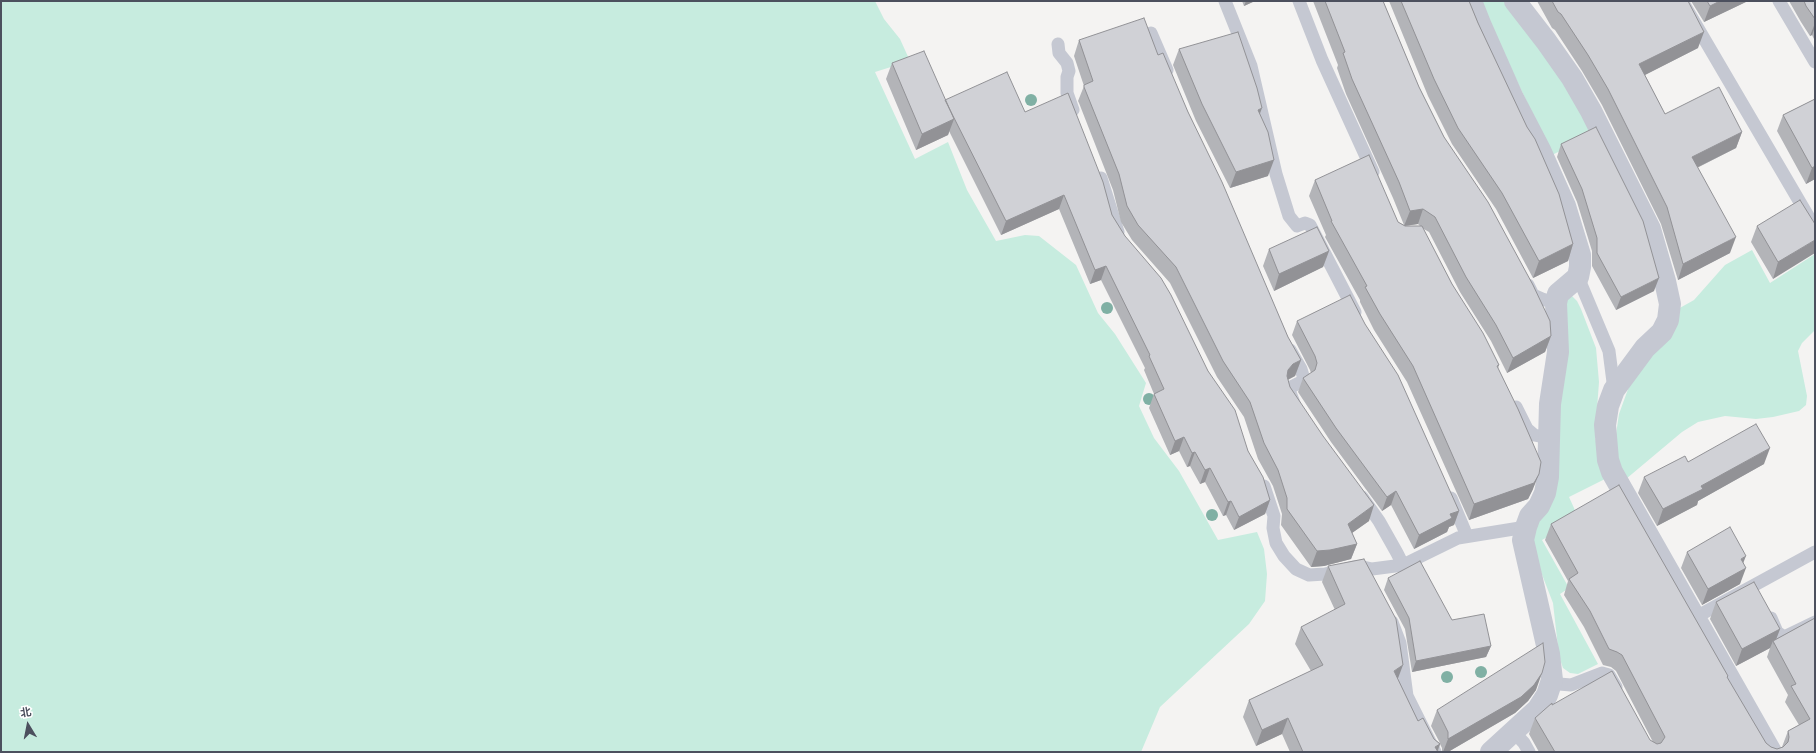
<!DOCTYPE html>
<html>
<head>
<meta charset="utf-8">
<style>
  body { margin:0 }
  #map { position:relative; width:1816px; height:753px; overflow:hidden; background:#f4f3f2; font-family:"Roboto Condensed","Noto Sans SC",sans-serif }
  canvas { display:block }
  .frame { position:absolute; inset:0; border:2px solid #4c505e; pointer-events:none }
  .north { position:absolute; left:8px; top:705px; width:40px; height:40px; -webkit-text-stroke:3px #fff; paint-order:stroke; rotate:350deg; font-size:11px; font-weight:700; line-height:16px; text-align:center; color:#4c505e }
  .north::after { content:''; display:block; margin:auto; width:14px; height:18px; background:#4c505e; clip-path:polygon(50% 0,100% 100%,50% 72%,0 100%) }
</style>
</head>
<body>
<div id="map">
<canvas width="1816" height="753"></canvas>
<div class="frame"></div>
<div class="north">北</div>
</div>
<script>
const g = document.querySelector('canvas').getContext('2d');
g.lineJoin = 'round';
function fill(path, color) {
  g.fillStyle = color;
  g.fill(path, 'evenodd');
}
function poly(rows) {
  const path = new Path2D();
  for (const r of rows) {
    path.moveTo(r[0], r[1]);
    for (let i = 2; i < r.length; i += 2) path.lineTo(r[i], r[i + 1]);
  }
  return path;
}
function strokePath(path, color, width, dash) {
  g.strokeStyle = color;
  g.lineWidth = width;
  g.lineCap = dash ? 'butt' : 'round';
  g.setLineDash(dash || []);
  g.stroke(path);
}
const green = poly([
  [1,1,875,1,884,19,900,39,910,61,875,72,915,159,948,142,967,190,996,241,1025,235,1039,236,1076,265,1098,313,1115,334,1146,383,1139,406,1154,438,1179,471,1218,540,1257,532,1264,549,1267,574,1265,601,1249,624,1160,707,1141,752,1,752],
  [1479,1,1508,1,1545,48,1593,135,1552,155],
  [1752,250,1770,283,1815,254,1815,330,1802,343,1798,351,1807,396,1806,405,1799,411,1773,417,1756,419,1725,416,1698,422,1682,432,1626,479,1617,462,1616,434,1619,414,1631,381,1678,309,1694,300,1725,265],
  [1571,295,1577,301,1581,309,1596,348,1599,382,1595,436,1600,464,1607,478,1569,497,1579,519,1542,540,1569,588,1560,594,1598,664,1578,674,1570,673,1563,668,1559,656,1553,603,1541,572,1534,544,1534,532,1561,301]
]);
const lane = poly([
  [1225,1,1251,66,1276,174,1289,216,1297,226,1305,223,1310,225,1355,312],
  [1299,1,1322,60,1373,172],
  [1682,1,1815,228],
  [1779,1,1815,62],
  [1151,33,1167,70],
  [1058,44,1059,53,1067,63,1069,71,1067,77,1067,93,1073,110],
  [1101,178,1118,232],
  [1578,277,1609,351,1614,390],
  [1528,285,1533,295,1542,299,1556,303],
  [1290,350,1301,369,1304,379,1301,382,1291,387,1289,390,1294,403],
  [1516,407,1527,429,1534,435,1549,438],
  [1264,486,1274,516,1273,528,1276,543,1284,556,1296,569,1309,575,1325,574,1354,567,1363,567,1372,569,1403,565,1458,538,1526,527],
  [1362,497,1379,521,1397,553,1403,565],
  [1451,498,1467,536],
  [1696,617,1815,552],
  [1771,618,1777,632,1784,637,1815,622],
  [1392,622,1400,643,1407,696,1435,752],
  [1552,680,1559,684,1571,685,1602,673,1609,675,1616,687],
  [1513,731,1524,743,1529,752]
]);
const street = poly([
  [1471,1,1481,26,1512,96,1540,150,1565,206,1580,255,1580,267,1578,277,1558,294,1556,303,1558,352,1550,404,1548,477,1545,493,1539,506,1530,516,1526,527,1523,540,1549,654,1552,680,1547,695,1538,709,1491,752],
  [1515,1,1546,41,1572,78,1591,111,1650,229,1665,281,1670,304,1668,320,1662,332,1645,348,1614,390,1608,406,1605,425,1608,460,1612,472,1771,752]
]);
const trees = [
  [1031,100],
  [1107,308],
  [1149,399],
  [1212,515],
  [1481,672],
  [1447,677]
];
const wall = poly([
  [1242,1,1255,1,1244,6],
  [1313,1,1383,1,1419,87,1444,137,1551,336,1545,352,1507,373,1491,341,1460,292,1429,232,1422,228,1452,284,1499,365,1498,369,1533,489,1528,499,1469,520,1407,382,1374,330,1360,302,1360,300,1325,237,1326,235,1309,196,1315,180,1398,222,1404,225,1393,198,1346,94,1337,68,1338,65],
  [1418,224,1420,226,1405,226],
  [1389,1,1469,1,1573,244,1568,261,1533,278,1496,209,1452,144,1428,96],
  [1537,1,1688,1,1698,48,1645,75,1665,114,1742,132,1736,148,1697,168,1730,253,1678,280,1661,224,1602,105,1582,71,1555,30,1552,28],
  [1691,1,1748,1,1704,22],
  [1789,1,1815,1,1815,41,1812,35,1810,36,1801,22],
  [1079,40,1158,55,1188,112,1288,337,1301,360,1295,376,1288,380,1290,387,1369,521,1352,533,1357,544,1351,559,1324,566,1311,567,1281,525,1282,514,1273,486,1258,459,1244,417,1217,377,1170,283,1132,240,1121,222,1113,190,1079,103,1078,101,1084,86,1074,56],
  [1179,49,1260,114,1268,176,1230,188,1196,121,1173,65],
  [892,63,945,100,1025,112,1112,215,1208,371,1248,451,1270,500,1265,514,1234,530,1226,515,1223,516,1205,482,1200,484,1190,466,1187,467,1179,451,1170,455,1149,408,1154,394,1144,370,1145,368,1101,280,1090,284,1059,209,1001,235,949,131,948,135,916,150,886,79],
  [1815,99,1815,179,1806,184,1777,131,1783,115],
  [1561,144,1654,291,1616,310,1592,266,1592,251,1577,202,1557,157],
  [1815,224,1773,279,1751,242,1757,226],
  [1269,249,1329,251,1323,267,1274,291,1263,266],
  [1297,321,1459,511,1454,525,1449,527,1447,532,1414,549,1391,505,1382,511,1331,442,1298,392,1303,378,1311,373,1310,370,1292,335],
  [1688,462,1764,464,1698,501,1697,505,1657,526,1638,493,1644,477],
  [1551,524,1727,679,1766,743,1771,747,1777,749,1782,747,1788,731,1799,725,1785,702,1788,695,1767,657,1770,648,1736,666,1710,619,1716,602,1780,629,1776,639,1815,618,1815,752,1539,752,1529,734,1535,718,1552,705,1650,740,1653,742,1616,671,1611,667,1603,665,1584,627,1564,595,1568,581,1545,540],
  [1687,552,1743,563,1740,584,1702,605,1681,568],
  [1328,566,1398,679,1418,721,1434,739,1440,743,1431,726,1437,710,1536,690,1528,701,1515,713,1448,752,1442,752,1442,748,1440,744,1438,752,1290,752,1282,734,1256,746,1243,717,1249,700,1311,671,1295,644,1301,627,1335,610,1322,582],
  [1388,578,1491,646,1486,657,1412,672,1405,629,1384,590]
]);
const shadedWall = poly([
  [1246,1,1255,1,1244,6],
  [1720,1,1748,1,1704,22,1710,6],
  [1815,23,1815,27,1812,35,1810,36],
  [1704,32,1698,48,1633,81,1639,64],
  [1262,108,1256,124,1258,110],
  [954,119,948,135,916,150,922,134],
  [1742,132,1736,148,1686,173,1692,157],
  [1274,160,1268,176,1230,188,1236,172],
  [1815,166,1815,179,1806,184,1812,168],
  [1064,195,1059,209,1001,235,1006,221],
  [1423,209,1418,224,1404,226,1410,211],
  [1736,237,1730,253,1678,280,1683,264],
  [1815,240,1815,253,1773,279,1778,262],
  [1573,244,1568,261,1533,278,1539,261],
  [1329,251,1323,267,1274,291,1279,274],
  [1106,266,1101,280,1090,284,1095,270],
  [1659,278,1654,291,1616,310,1621,297],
  [1551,336,1545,352,1507,373,1513,358],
  [1301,360,1295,376,1287,380,1282,386,1288,370,1293,364],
  [1184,437,1179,451,1170,455,1175,441],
  [1770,448,1764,464,1698,501,1697,505,1657,526,1663,509,1701,486],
  [1195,452,1190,466,1187,467,1192,453],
  [1210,468,1205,482,1200,484,1205,470],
  [1539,474,1533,489,1528,499,1469,520,1474,504],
  [1396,491,1391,505,1382,511,1387,497],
  [1270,500,1265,514,1234,530,1239,517],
  [1231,501,1226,515,1223,516,1228,502],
  [1374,505,1369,521,1342,540,1348,524],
  [1459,511,1454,525,1449,527,1447,532,1414,549,1419,535,1450,514],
  [1357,544,1351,559,1324,566,1311,567,1317,551],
  [1746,556,1740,571,1746,568,1740,584,1702,605,1708,589,1741,559],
  [1780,629,1774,645,1773,641,1770,648,1736,666,1742,649],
  [1491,646,1486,657,1412,672,1416,661],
  [1403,665,1397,681,1394,671],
  [1542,673,1536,690,1528,701,1515,713,1448,752,1443,752,1448,739],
  [1288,718,1282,734,1256,746,1262,730],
  [1440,744,1437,752,1435,747]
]);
const building = poly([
  [1325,1,1383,1,1419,87,1444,137,1488,202,1533,285,1550,321,1551,336,1513,358,1496,325,1466,277,1435,217,1423,209,1410,211,1399,182,1352,79,1343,53,1345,52,1325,1],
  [1401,1,1469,1,1478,23,1527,127,1535,139,1559,194,1573,244,1539,261,1502,193,1458,128,1434,79,1401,1],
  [1552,1,1688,1,1704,32,1639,64,1665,114,1719,87,1742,132,1692,157,1736,237,1683,264,1667,207,1608,89,1588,55,1561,14,1558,12,1552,1],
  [1707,1,1720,1,1710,6,1707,1],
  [1804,1,1815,1,1815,19,1806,6,1804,1],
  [1144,18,1158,55,1163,53,1188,112,1222,182,1288,337,1301,360,1293,364,1288,370,1287,376,1290,387,1323,436,1374,505,1348,524,1357,544,1330,550,1317,551,1287,509,1287,498,1278,470,1264,443,1250,402,1223,361,1176,267,1138,225,1127,206,1119,174,1084,87,1084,85,1093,81,1079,40,1144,18],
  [1238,32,1257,88,1262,108,1258,110,1268,132,1274,160,1236,172,1202,104,1179,49,1238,32],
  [924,51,954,119,922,134,892,63,924,51],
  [1007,72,1025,112,1068,93,1103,182,1112,215,1125,236,1161,278,1171,295,1208,371,1235,410,1248,451,1263,477,1270,500,1239,517,1231,501,1228,502,1210,468,1205,470,1195,452,1192,453,1184,437,1175,441,1154,394,1164,389,1149,356,1150,355,1106,266,1095,270,1064,195,1006,221,945,100,1007,72],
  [1815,99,1815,166,1812,168,1783,115,1815,99],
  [1596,127,1643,221,1659,278,1621,297,1597,253,1597,238,1582,189,1561,144,1596,127],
  [1369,155,1398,222,1405,226,1422,226,1452,284,1483,333,1499,365,1497,366,1518,409,1541,462,1539,474,1534,483,1474,504,1413,366,1380,314,1365,287,1367,286,1331,221,1332,221,1315,180,1369,155],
  [1800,200,1815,224,1815,240,1778,262,1757,226,1800,200],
  [1317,227,1329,251,1279,274,1269,249,1317,227],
  [1350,295,1365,324,1398,375,1459,511,1450,514,1452,518,1419,535,1396,491,1387,497,1336,428,1303,378,1315,370,1317,363,1315,356,1297,321,1350,295],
  [1756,424,1770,448,1701,486,1703,489,1663,509,1644,477,1685,456,1688,462,1756,424],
  [1619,485,1728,676,1727,677,1766,743,1771,747,1777,749,1783,747,1788,742,1789,737,1788,731,1810,719,1791,686,1796,684,1773,641,1815,618,1815,752,1555,752,1535,718,1552,703,1552,705,1612,671,1650,740,1657,744,1661,743,1665,737,1622,655,1617,652,1609,649,1590,611,1569,579,1578,573,1551,524,1619,485],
  [1730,527,1746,556,1741,559,1746,568,1708,589,1687,552,1730,527],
  [1364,559,1396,619,1403,665,1394,671,1418,721,1423,718,1434,739,1440,744,1435,747,1438,752,1303,752,1288,718,1262,730,1249,700,1323,665,1301,627,1345,604,1328,566,1364,559],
  [1420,561,1452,620,1484,614,1491,646,1416,661,1409,618,1388,578,1420,561],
  [1754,582,1780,629,1742,649,1716,602,1754,582],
  [1543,643,1545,662,1542,673,1534,685,1521,697,1448,739,1448,732,1437,710,1543,643]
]);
fill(green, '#c7ecdf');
strokePath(lane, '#c5c8d2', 13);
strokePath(street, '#c5c8d2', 22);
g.fillStyle = '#80b0a4';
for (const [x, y] of trees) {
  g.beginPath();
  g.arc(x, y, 6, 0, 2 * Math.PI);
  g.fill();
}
fill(wall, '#b3b4b8');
fill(shadedWall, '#929296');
fill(building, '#d0d1d6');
strokePath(building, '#929296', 1);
</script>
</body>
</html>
